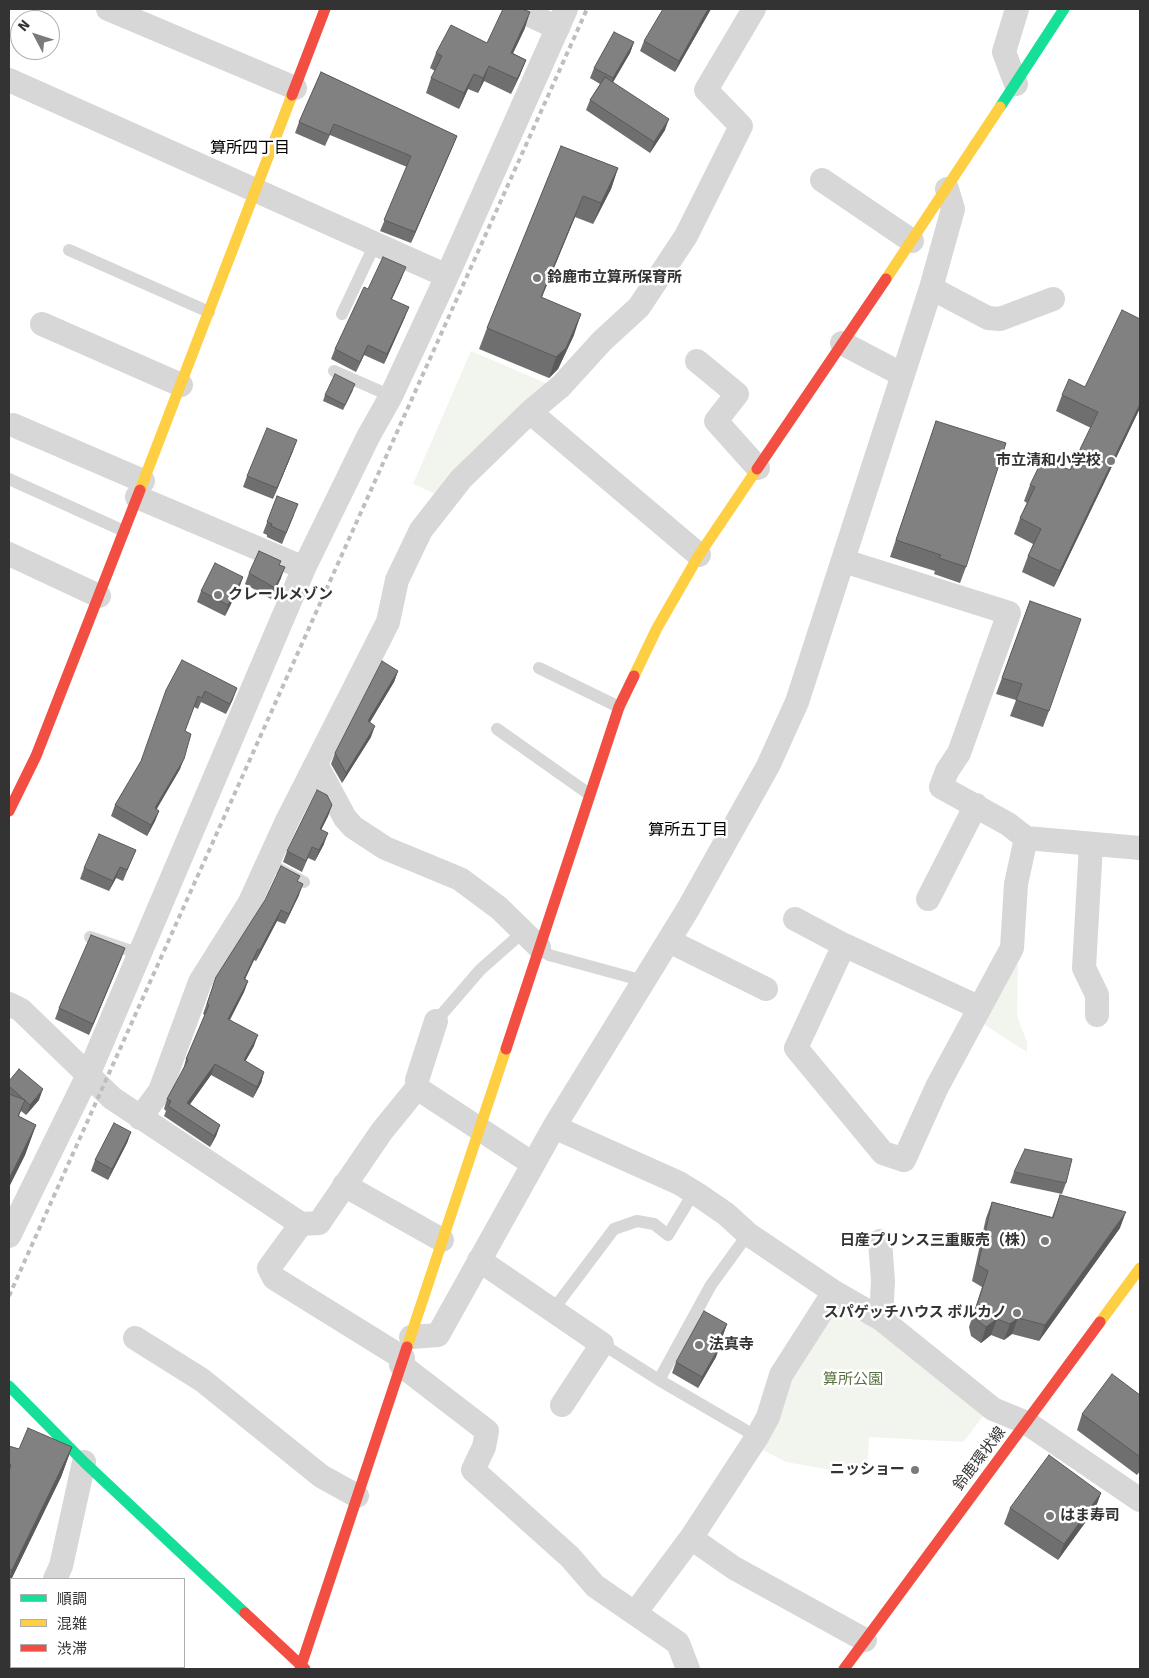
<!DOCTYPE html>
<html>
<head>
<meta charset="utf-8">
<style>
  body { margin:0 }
  #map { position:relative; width:1149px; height:1678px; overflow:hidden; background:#fff; font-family:Signika,"Noto Sans JP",sans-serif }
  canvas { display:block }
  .frame { position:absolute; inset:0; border:10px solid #333; pointer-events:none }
  .legend { position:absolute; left:10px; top:1578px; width:175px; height:90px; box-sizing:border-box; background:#fff; border:1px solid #adadad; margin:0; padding:6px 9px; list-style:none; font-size:15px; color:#333 }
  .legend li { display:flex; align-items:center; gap:10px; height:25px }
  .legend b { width:25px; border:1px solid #adadad }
  .north { position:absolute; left:10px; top:10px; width:50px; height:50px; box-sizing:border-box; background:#fff; border:1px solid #adadad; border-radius:50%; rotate:310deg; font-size:14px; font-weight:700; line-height:20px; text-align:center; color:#333 }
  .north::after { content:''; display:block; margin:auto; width:18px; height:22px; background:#7a7a7a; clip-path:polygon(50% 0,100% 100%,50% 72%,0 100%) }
</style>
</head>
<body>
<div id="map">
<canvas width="1149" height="1678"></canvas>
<div class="frame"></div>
<ul class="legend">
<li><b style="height:6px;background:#16e098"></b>順調</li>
<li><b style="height:6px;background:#ffcf43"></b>混雑</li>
<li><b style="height:6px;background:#f24e42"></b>渋滞</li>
</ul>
<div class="north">N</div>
</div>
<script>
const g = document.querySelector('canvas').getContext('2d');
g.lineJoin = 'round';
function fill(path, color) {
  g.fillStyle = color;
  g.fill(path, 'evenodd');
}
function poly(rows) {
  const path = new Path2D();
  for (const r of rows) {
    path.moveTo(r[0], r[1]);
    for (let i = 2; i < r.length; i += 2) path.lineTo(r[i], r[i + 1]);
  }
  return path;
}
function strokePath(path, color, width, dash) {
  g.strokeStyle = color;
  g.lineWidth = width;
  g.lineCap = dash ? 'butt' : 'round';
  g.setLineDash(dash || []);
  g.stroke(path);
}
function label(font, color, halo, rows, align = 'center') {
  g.font = font + ' Signika,"Noto Sans JP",sans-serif';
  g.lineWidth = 5;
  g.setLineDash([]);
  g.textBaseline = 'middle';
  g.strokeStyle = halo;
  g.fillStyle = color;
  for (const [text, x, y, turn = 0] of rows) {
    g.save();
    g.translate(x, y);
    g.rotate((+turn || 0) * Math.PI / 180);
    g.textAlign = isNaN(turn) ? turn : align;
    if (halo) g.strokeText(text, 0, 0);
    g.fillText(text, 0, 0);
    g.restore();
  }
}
const green = poly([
  [471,351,550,385,438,495,413,484],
  [1018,957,1017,1016,1027,1042,1027,1052,982,1023],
  [842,1300,984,1415,963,1442,869,1437,867,1476,786,1462,763,1450,786,1376]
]);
const lane = poly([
  [69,250,209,312],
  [342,314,375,244],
  [334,371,391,396],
  [9,479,124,531],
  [539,668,619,707],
  [497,729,589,794],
  [268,863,304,882],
  [90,937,140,954],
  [539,947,549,955,644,981],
  [436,1021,480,970,523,932],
  [553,1310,614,1229,637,1221,654,1224,668,1235,694,1192],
  [602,1344,659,1380,757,1437],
  [659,1380,711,1285,748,1234]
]);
const street = poly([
  [108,9,295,88],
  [517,9,558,28],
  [9,80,447,276],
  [1016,84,1004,52,1017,9],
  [822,180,912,241],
  [931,288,988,318,1000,319,1053,299],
  [42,324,181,385],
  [842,343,903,375],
  [697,361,737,394,716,421,758,468],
  [530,412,699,555],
  [13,425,143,481],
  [137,497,304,568],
  [9,554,99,596],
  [844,561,1009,613,959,753,947,771,941,787,1008,824,1026,838,1140,848],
  [316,764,345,818,353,827,385,848,460,879,499,908,539,947],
  [1091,845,1084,968,1097,995,1097,1015],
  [928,899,976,805],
  [795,919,844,945],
  [669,941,766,989],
  [9,1004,21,1010,112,1098,301,1224,269,1268,274,1278,403,1358],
  [978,1007,844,945,796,1048,883,1153,904,1160,937,1087,1012,948,1016,884,1026,838],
  [417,1088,533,1164],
  [140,1118,160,1091,200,982,249,904,286,823,388,622,397,580,421,530,461,479,530,412,561,386,602,341,639,307,686,236,741,126,706,90,754,9],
  [554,1127,679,1183,697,1194,726,1214,748,1234,834,1292,881,1319,993,1409,1027,1423,1140,1500],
  [344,1185,442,1240],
  [301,1224,319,1223,382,1131,417,1088,417,1080,436,1021],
  [9,1236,88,1075,304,568,368,437,391,396,447,276,566,9],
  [880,1241,883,1281,881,1319],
  [479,1260,602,1344,562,1405],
  [411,1337,438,1335,554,1127,688,909,768,766,797,702,931,288,953,209,947,189],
  [135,1338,202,1380,321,1476,357,1496],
  [401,1365,487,1431,484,1447,473,1470,570,1557,595,1586,678,1643,688,1669],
  [691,1538,734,1568,865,1640],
  [55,1579,61,1566,84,1462],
  [635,1613,691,1538,757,1437,768,1417,781,1375,834,1292],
  [13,1669,14,1667]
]);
const fast = poly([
  [1000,107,1064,9],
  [9,1386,84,1462,245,1613]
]);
const slow = poly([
  [886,279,1000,107],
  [140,490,292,95],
  [634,676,657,628,699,555,757,469],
  [1100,1322,1140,1268],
  [407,1347,506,1049]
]);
const jam = poly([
  [292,95,325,9],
  [757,469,886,279],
  [9,811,36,756,140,490],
  [506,1049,619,707,634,676],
  [245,1613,305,1669],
  [300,1669,407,1347],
  [844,1669,1100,1322]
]);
const rail = poly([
  [9,1296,587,9]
]);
const wall = poly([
  [711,9,675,72,640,51,644,41],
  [525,28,513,53,526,60,520,75,511,94,484,81,478,93,468,89,459,109,426,93,431,78,435,71,430,68,436,53,487,43],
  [634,42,630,53,613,82,665,130,650,153,586,110,590,100,600,84,590,78,594,68],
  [321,72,457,136,453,146,411,243,380,231,407,167,330,135,325,146,295,133,299,122],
  [561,146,618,168,611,189,593,224,575,217,542,297,574,335,558,369,549,378,479,349,487,328],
  [402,277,392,299,405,317,384,364,364,355,356,372,331,359,335,349,368,289],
  [1085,387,1140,408,1054,587,1022,572,1028,556,1033,544,1014,534,1020,518,1027,503,1024,501,1030,485,1070,470,1091,428,1056,411,1062,395],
  [353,390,343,410,323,401,325,395],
  [936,421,966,567,960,583,934,574,935,571,890,557],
  [293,451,273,499,243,487,247,476],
  [277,496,294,515,282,544,267,537,267,535,263,533],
  [280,565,281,578,271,599,245,584,249,573],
  [243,577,239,588,225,616,197,602,201,591],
  [1030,601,1049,711,1043,727,1010,716,1016,700,996,694],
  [182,660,233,699,226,714,201,702,198,709,194,707,185,731,180,769,156,809,159,811,155,821,147,836,111,816,115,805,141,762],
  [398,671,394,682,370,722,371,737,342,783,331,764,335,753],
  [332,805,328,816,321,830,324,844,315,861,308,858,302,872,283,862,287,851],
  [136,850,123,881,116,878,109,891,80,879,84,868],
  [298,882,299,895,285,924,277,921,256,961,254,960,245,979,248,981,244,992,230,1020,254,1046,245,1061,264,1072,261,1083,253,1098,211,1075,190,1104,220,1125,216,1136,210,1147,164,1116,166,1111,164,1109,167,1099,183,1070,186,1059,205,1015,203,1014,216,977],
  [125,948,89,1035,55,1019,59,1008],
  [9,1081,39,1100,26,1115,21,1111,19,1116,36,1125,25,1155,9,1187],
  [131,1132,127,1143,108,1180,91,1171,95,1160],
  [1014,1172,1066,1183,1062,1194,1010,1183],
  [1060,1195,1120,1228,1039,1341,1012,1334,1004,1340,991,1335,981,1343,971,1336,969,1327,982,1287,972,1281,986,1218,992,1202,1052,1217],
  [727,1324,723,1335,717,1345,716,1357,698,1388,672,1373,676,1362],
  [1140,1395,1140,1471,1137,1475,1077,1430,1082,1414],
  [9,1446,19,1449,72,1447,61,1477,9,1584],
  [1101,1493,1095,1509,1058,1560,1004,1524,1010,1508]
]);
const shadedWall = poly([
  [708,9,711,9,675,72,679,61],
  [530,12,525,28,506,68,511,53],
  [634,42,630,53,609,89,613,78],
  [526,60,520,75,511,94,517,79],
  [489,66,484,81,478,93,483,78],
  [474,74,468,89,459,109,464,93],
  [669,119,665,130,650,153,654,142],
  [457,136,453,146,411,243,415,232],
  [618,168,611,189,593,224,601,203],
  [583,196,575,217,533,318,541,297],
  [406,267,402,277,387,309,391,299],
  [409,307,405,317,384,364,387,354],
  [581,314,574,335,558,369,549,378,556,357],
  [368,345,364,355,356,372,360,362],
  [1140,404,1140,408,1054,587,1060,571],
  [297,440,293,451,273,499,277,488],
  [285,567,281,578,271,599,275,588],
  [243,577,239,588,225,616,228,605],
  [398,671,394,682,364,732,368,721],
  [237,688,233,699,226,714,230,704],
  [375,726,371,737,342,783,346,773],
  [184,759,180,769,151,819,155,808],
  [332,805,328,816,316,840,320,829],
  [159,811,155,821,147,836,151,825],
  [328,833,324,844,315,861,319,850],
  [120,867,116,878,109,891,113,881],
  [303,884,299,895,285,924,289,914],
  [281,910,277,921,256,961,260,950],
  [125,948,121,959,89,1035,93,1024],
  [258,949,254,960,240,990,244,979],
  [248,981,244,992,224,1030,228,1019],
  [258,1035,254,1046,240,1071,244,1060],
  [215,1064,211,1075,183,1114,187,1103],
  [264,1072,261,1083,253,1098,257,1087],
  [43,1089,39,1100,26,1115,30,1105],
  [36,1125,25,1155,9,1187,9,1179],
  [220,1125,216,1136,210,1147,214,1136],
  [131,1132,127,1143,108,1180,112,1169],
  [1126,1212,1120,1228,1039,1341,1045,1325],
  [1018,1318,1012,1334,1004,1340,1010,1324],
  [997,1319,991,1335,981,1343,986,1327],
  [727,1324,723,1335,712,1355,715,1344],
  [720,1346,716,1357,698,1388,702,1377],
  [72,1447,61,1477,9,1584,9,1579,12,1570],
  [1101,1493,1095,1509,1058,1560,1064,1544]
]);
const building = poly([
  [503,9,522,9,530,12,511,53,526,60,517,79,489,66,483,78,474,74,464,93,431,78,442,56,436,53,451,25,487,43,503,9],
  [663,9,708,9,679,61,644,41,663,9],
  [614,32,634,42,613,78,594,68,614,32],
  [321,72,457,136,415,232,384,220,411,156,334,124,329,135,299,122,321,72],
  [605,77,669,119,654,142,590,100,605,77],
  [561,146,618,168,601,203,583,196,541,297,581,314,566,348,556,357,487,328,561,146],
  [383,257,406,267,391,299,409,307,387,354,368,345,360,362,335,349,364,287,368,289,383,257],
  [1122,310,1140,319,1140,404,1060,571,1028,556,1041,529,1020,518,1035,487,1030,485,1043,458,1070,470,1098,412,1062,395,1069,379,1085,387,1122,310],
  [335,374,355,384,345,405,325,395,335,374],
  [936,421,1006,443,966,567,939,558,941,555,896,540,936,421],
  [267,428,297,440,277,488,247,476,267,428],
  [277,496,298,504,286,533,271,526,272,524,267,522,277,496],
  [259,551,281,561,279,565,285,567,275,588,249,573,259,551],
  [215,563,243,577,228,605,201,591,215,563],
  [1030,601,1081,619,1049,711,1016,700,1022,684,1002,678,1030,601],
  [182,660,237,688,230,704,205,691,202,698,198,696,185,731,191,734,184,759,155,808,159,811,151,825,115,805,141,761,166,690,182,660],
  [382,661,398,671,368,721,375,726,346,773,335,753,382,661],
  [317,790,327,795,332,805,320,829,328,833,319,850,312,847,306,861,287,851,317,790],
  [99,834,136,850,127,870,120,867,113,881,84,868,99,834],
  [281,866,300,876,297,881,303,884,289,914,281,910,260,950,258,949,244,979,248,981,228,1019,258,1035,244,1060,264,1072,257,1087,215,1064,187,1103,220,1125,214,1136,168,1106,171,1101,167,1099,188,1060,186,1059,209,1005,207,1004,216,977,265,900,281,866],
  [91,935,125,948,93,1024,59,1008,91,935],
  [19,1069,43,1089,30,1105,9,1086,9,1081,19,1069],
  [9,1094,25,1100,18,1116,36,1125,9,1179,9,1094],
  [114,1123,131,1132,112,1169,95,1160,114,1123],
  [1025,1149,1072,1159,1066,1183,1014,1172,1025,1149],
  [1060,1195,1126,1212,1045,1325,1018,1318,1010,1324,997,1319,986,1327,977,1320,975,1311,988,1271,978,1265,992,1202,1053,1218,1060,1195],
  [704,1311,727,1324,715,1344,720,1346,702,1377,676,1362,704,1311],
  [1112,1374,1140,1395,1140,1457,1082,1414,1112,1374],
  [28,1428,72,1447,12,1570,9,1569,9,1471,11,1465,9,1464,9,1446,19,1449,28,1428],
  [1049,1455,1101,1493,1064,1544,1010,1508,1049,1455]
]);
const markers = [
  [537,278,5,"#7a7a7a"],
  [1111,461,5,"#7a7a7a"],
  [218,595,5,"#7a7a7a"],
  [1045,1241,5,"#7a7a7a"],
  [1017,1313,5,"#7a7a7a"],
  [699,1345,5,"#7a7a7a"],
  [915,1470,5,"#7a7a7a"],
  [1050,1516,5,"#7a7a7a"]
];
const poiNames = [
  ["鈴鹿市立算所保育所",547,278],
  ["市立清和小学校",1101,461,"right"],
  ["クレールメゾン",228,595],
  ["日産プリンス三重販売（株）",1035,1241,"right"],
  ["スパゲッチハウス ボルカノ",1007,1313,"right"],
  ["法真寺",709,1345],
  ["ニッショー",905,1470,"right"],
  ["はま寿司",1060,1516]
];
const parkNames = [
  ["算所公園",853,1380]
];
const streetNames = [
  ["鈴鹿環状線",980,1459,-53]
];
const neighbourhoodNames = [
  ["算所四丁目",250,149],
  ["算所五丁目",688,831]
];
fill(green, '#f1f5ed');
strokePath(lane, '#d7d7d7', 12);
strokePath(street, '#d7d7d7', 24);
strokePath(fast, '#16e098', 11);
strokePath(slow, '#ffcf43', 11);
strokePath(jam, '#f24e42', 11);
strokePath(rail, '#bebebe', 4, [5, 4]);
fill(wall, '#6f6f6f');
fill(shadedWall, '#5a5a5a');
fill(building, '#818181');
strokePath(building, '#5a5a5a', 1);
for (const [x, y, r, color] of markers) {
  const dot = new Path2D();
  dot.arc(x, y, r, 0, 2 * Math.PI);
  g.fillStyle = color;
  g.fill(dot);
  strokePath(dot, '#fff', 2);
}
label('bold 15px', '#333', '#fff', poiNames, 'left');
label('15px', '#56703f', '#fff', parkNames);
label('15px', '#333', '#fff', streetNames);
label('16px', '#000', '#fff', neighbourhoodNames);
</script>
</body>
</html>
